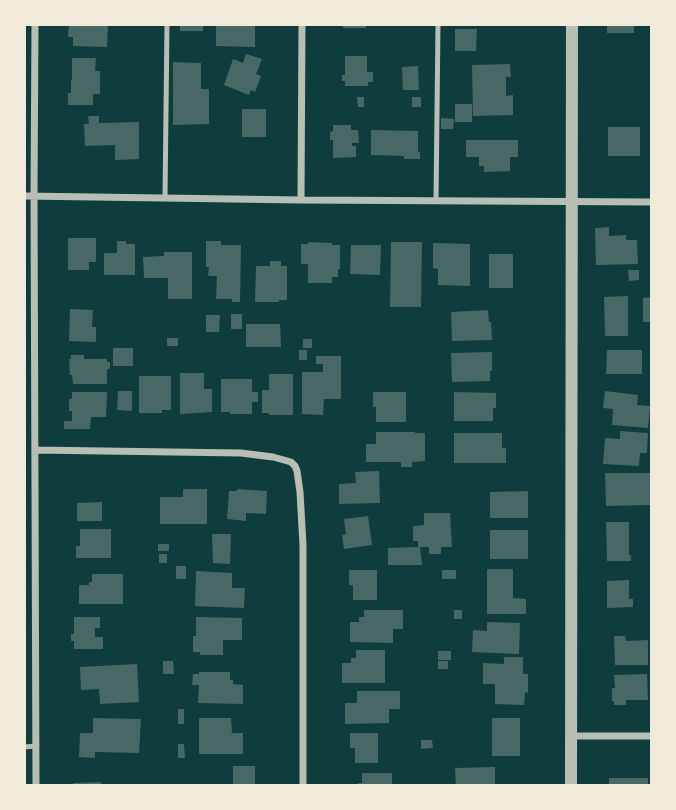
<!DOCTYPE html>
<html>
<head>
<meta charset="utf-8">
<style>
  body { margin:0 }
  #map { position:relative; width:676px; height:810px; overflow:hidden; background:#0f3d3e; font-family:Montserrat,sans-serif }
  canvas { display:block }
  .frame { position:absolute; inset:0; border:26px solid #f1e9da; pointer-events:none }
</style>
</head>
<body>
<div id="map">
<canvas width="676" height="810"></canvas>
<div class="frame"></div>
</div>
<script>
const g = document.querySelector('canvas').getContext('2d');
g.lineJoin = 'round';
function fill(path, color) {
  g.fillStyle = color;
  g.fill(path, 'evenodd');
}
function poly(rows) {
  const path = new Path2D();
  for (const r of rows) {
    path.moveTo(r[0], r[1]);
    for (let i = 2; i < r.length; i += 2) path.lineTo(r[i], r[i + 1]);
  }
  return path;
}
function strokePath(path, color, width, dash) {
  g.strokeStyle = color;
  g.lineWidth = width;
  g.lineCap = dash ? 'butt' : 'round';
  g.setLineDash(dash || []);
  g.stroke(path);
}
const building = poly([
  [69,24,108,24,107,47,73,46,73,37,68,37],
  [180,24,203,24,203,31,180,31],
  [216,24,255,24,255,47,216,46],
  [343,24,366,24,366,28,343,28],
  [607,24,634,24,634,33,607,33],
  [455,29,477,29,476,51,455,51],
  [246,54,262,59,256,74,261,76,255,92,251,90,249,95,224,85,233,59,243,63],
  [345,56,367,56,367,72,373,72,373,82,368,82,368,86,345,86,345,81,342,81,342,75,345,75],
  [72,58,96,58,95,71,100,71,100,94,93,94,93,105,68,105,68,93,71,93,71,80,72,80],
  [173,62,201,63,201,89,209,89,209,124,173,125],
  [510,64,511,77,506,77,506,96,513,95,513,115,473,116,472,65],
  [418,66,419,90,403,90,402,67],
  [357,97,364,97,364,107,358,107],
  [412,97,421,97,421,107,412,107],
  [455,104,472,104,472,122,455,122],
  [242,109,266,109,266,137,242,137],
  [88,116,99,116,99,123,139,122,139,159,115,160,115,145,85,146,84,124,89,124],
  [441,118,454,119,453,129,441,129],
  [333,125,351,125,351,130,358,130,359,143,352,143,352,146,356,146,356,157,333,158,333,140,330,140,330,132,333,131],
  [608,127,640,127,640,156,608,156],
  [371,130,418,131,418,152,420,152,420,159,404,159,404,156,371,155],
  [466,140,518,140,518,157,510,157,510,171,484,172,484,166,479,166,479,157,466,157],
  [609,227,609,236,626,235,626,240,637,240,638,264,596,265,595,228],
  [68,238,96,238,96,262,89,262,89,270,68,270],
  [117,241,126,241,126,244,135,244,135,275,104,275,104,253,117,253],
  [206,241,221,241,221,245,241,245,240,302,232,302,232,299,216,299,217,276,208,276,209,267,206,267],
  [308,242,332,243,332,245,340,245,340,269,338,269,338,277,332,277,332,283,308,283,308,264,301,264,301,244,308,244],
  [391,242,422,242,421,307,390,307],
  [433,243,470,244,470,286,438,285,438,269,433,268],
  [351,245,381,245,380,275,350,274],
  [164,252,192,252,192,299,168,299,168,278,144,278,143,257,164,256],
  [489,254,513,254,513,288,489,288],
  [270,261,281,261,281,266,287,266,287,300,279,300,279,302,255,302,256,266,270,266],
  [628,270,639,270,639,280,629,281],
  [628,296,628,336,605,336,604,297],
  [652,297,652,322,643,322,643,298],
  [70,309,93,310,92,327,96,327,96,342,69,341],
  [488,310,489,322,491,322,492,340,452,341,451,312],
  [231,314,242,314,242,329,231,329],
  [206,315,220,315,219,332,206,332],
  [246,324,280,324,281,347,246,347],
  [167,338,178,338,178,346,167,346],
  [303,339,312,339,312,348,303,348],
  [113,348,133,348,133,366,113,366],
  [299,350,307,350,307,360,299,360],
  [607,350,642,350,642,374,606,374],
  [492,352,492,371,490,371,490,381,452,382,451,353],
  [71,355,84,355,84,359,107,359,107,362,110,362,110,369,107,369,107,384,73,384,72,375,70,375,69,359,71,359],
  [316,356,341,356,341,399,324,399,323,415,302,414,302,372,323,372,323,364,316,364],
  [180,373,204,373,204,389,212,389,212,412,180,414],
  [269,374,293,374,293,415,269,415,269,413,262,413,262,390,269,390],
  [139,376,171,376,171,410,162,410,162,413,139,413],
  [221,379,252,379,252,392,258,392,258,402,252,402,252,414,230,414,230,412,221,412],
  [118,391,132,391,132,411,117,410],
  [605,391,638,395,637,405,650,406,648,428,612,425,613,409,603,408],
  [72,392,107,392,106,417,91,417,90,429,64,429,64,421,72,421,72,411,69,411,69,399,72,399],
  [373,392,406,392,406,422,376,422,376,407,373,407],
  [454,392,496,393,496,408,493,408,493,421,454,421],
  [620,431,648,433,647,453,640,453,639,466,603,464,605,438,620,439],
  [376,432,415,432,415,433,425,433,425,461,412,462,412,467,401,467,401,462,366,462,366,444,376,444],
  [454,433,502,433,502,448,506,448,506,463,454,463],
  [379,471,380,503,339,504,339,484,356,483,355,472],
  [605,473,651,473,651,505,606,506],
  [183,489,207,489,207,524,160,524,160,497,183,497],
  [237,489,267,491,266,514,246,513,246,521,227,519,229,491,237,491],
  [528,491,528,518,490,518,490,492],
  [102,502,102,521,77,521,77,503],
  [424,513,450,513,452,547,441,547,441,554,429,554,429,547,418,547,418,541,413,541,413,526,424,525],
  [368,516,372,545,344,549,342,535,346,534,344,519],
  [606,522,629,522,629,555,631,555,631,561,607,561],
  [80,529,111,529,111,558,76,558,76,546,80,546],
  [490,530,528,530,528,559,490,559],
  [212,534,231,534,230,564,213,563],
  [158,544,169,544,169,551,158,551],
  [420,547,422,565,388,565,388,548],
  [159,554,167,554,167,563,159,563],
  [176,566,186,566,186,579,176,579],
  [487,569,513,569,513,598,526,599,526,614,487,614],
  [349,570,377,570,377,600,353,600,353,585,349,585],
  [442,570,456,570,456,579,442,579],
  [196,571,232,573,232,588,245,588,244,608,195,606],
  [92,574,123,574,123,604,79,604,79,585,89,585,89,582,92,582],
  [629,580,629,599,633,599,633,607,607,608,607,581],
  [364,610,403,610,403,629,393,629,393,643,350,642,350,622,359,622,359,617,364,617],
  [454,610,462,610,462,619,454,619],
  [74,617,100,617,100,628,95,628,95,637,103,637,103,649,74,649,74,641,71,641,71,634,74,634],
  [196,617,242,618,242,640,223,640,223,655,200,655,200,652,193,652,193,636,196,636],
  [487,622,520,623,519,654,472,652,473,630,487,631],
  [614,636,625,636,626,641,648,640,648,665,615,665],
  [356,650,385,650,385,683,342,683,342,663,351,663,351,658,356,658],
  [438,651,451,651,451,660,438,660],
  [504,657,523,657,523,674,528,674,528,693,525,692,524,705,495,704,495,684,483,684,483,663,504,664],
  [163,661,173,661,174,674,163,674],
  [438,661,448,661,448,669,438,669],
  [137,664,139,702,100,704,99,689,81,690,80,667],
  [199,672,230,672,230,680,233,680,233,684,243,685,243,704,198,703,199,685,192,685,193,674,199,674],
  [647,674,648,700,626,700,626,705,614,705,614,701,612,701,612,688,615,688,614,675],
  [357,691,400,691,400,709,389,709,389,723,345,724,345,703,357,703],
  [178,709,184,709,184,724,178,724],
  [93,718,141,719,139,753,95,752,95,758,79,757,80,733,93,733],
  [199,718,231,718,232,733,243,733,243,754,199,754],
  [492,718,520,718,520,756,492,756],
  [350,733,378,733,378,763,355,763,355,748,350,748],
  [421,740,432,740,433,748,421,749],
  [178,744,184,744,185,758,178,758],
  [233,766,255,766,255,786,233,786],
  [495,767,495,786,456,786,455,768],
  [362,773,392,773,392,786,358,786,358,783,362,783],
  [609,778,648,778,648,786,609,786],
  [101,782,101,786,73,786,73,783]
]);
const service = poly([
  [165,198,167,24],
  [436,201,438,24],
  [24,747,36,746]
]);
const minor = poly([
  [35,24,34,196,36,786],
  [24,196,301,200,652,202],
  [301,200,302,24],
  [35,450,241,453,273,457,291,462,295,466,297,471,300,492,303,545,303,786],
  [571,736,652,736]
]);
const tertiary = poly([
  [571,786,572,24]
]);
fill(building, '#486865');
strokePath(service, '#b8beb3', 5);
strokePath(minor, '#b8beb3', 7);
strokePath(tertiary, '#b8beb3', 12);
</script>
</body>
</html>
